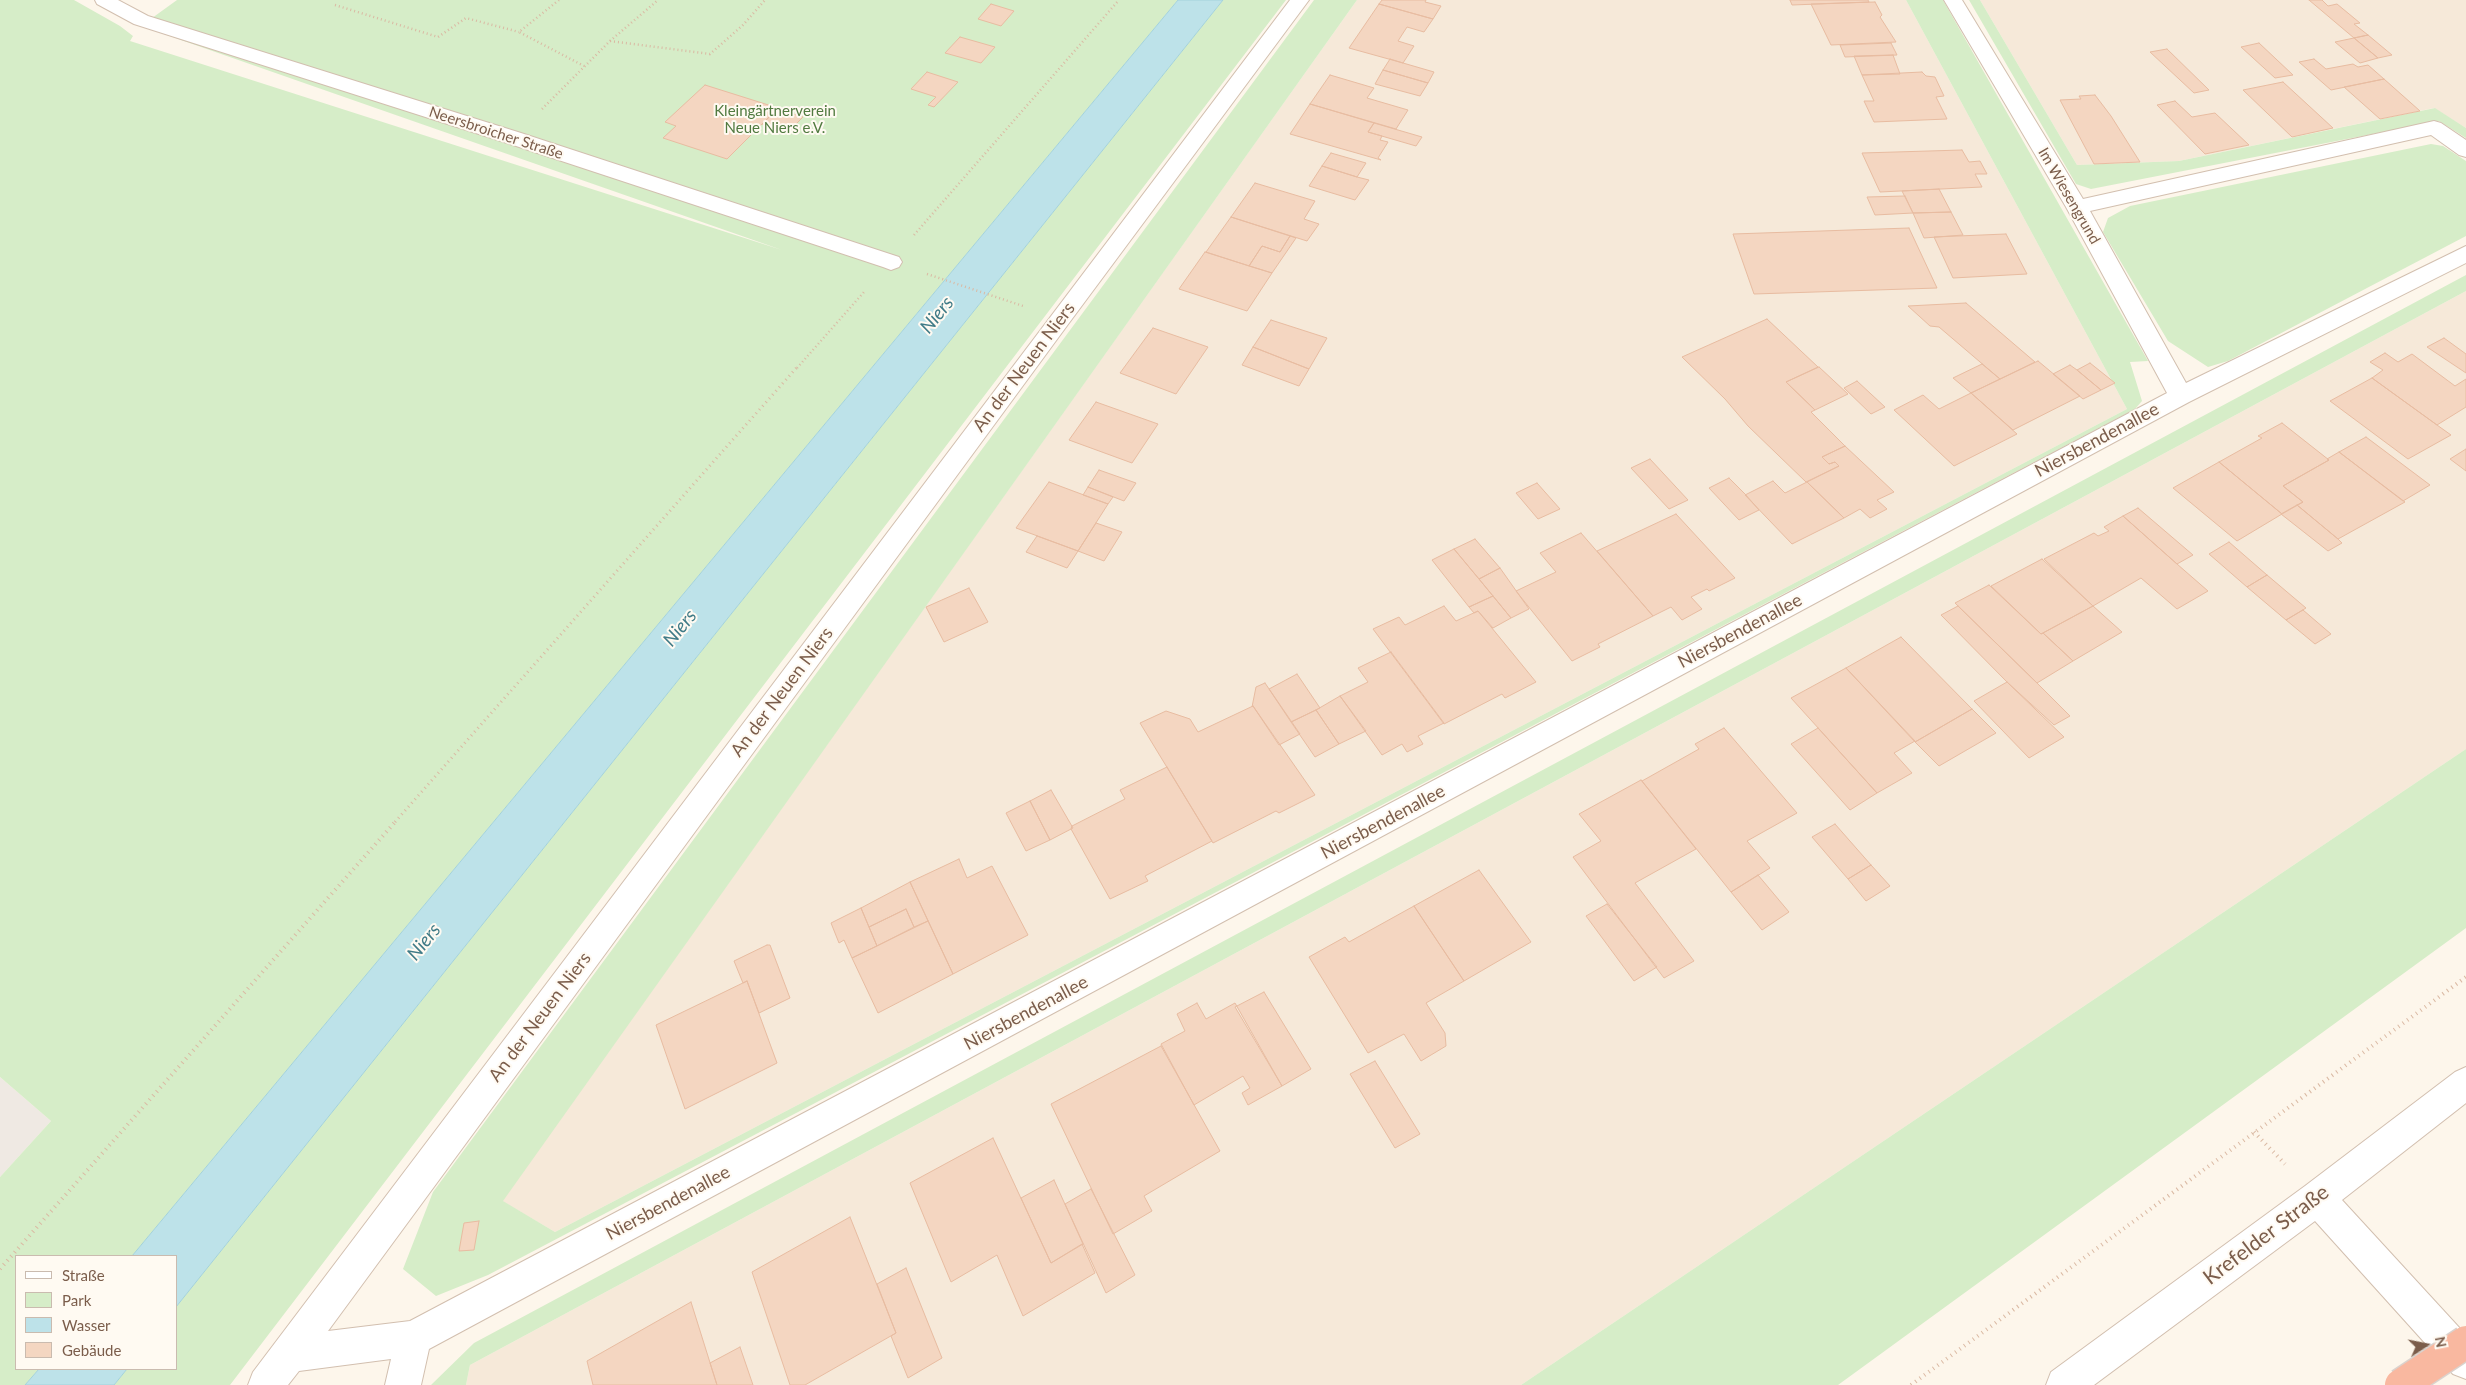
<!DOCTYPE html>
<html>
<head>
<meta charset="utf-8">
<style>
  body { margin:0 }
  #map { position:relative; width:2466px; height:1385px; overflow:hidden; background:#fdf6eb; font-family:Lato,sans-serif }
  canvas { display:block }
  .legend { position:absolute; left:15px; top:1255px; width:162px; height:115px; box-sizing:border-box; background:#fffaf2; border:1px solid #cabbaf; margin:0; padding:6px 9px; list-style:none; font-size:15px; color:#7b5d4b }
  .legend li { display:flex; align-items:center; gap:10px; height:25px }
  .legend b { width:25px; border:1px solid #cabbaf }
  .north { position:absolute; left:2401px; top:1320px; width:50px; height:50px; -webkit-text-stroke:4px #fffaf2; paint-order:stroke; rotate:79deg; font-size:14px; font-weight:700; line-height:20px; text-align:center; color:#7b5d4b }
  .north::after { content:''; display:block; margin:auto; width:18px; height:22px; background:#7b5d4b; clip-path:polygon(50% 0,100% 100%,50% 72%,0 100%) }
</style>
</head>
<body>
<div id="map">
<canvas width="2466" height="1385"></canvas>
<ul class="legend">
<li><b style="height:6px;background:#fff"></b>Straße</li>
<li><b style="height:14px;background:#d6edc8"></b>Park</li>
<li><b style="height:14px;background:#bde2e9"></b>Wasser</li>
<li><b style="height:14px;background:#f4d6c1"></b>Gebäude</li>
</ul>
<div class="north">N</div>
</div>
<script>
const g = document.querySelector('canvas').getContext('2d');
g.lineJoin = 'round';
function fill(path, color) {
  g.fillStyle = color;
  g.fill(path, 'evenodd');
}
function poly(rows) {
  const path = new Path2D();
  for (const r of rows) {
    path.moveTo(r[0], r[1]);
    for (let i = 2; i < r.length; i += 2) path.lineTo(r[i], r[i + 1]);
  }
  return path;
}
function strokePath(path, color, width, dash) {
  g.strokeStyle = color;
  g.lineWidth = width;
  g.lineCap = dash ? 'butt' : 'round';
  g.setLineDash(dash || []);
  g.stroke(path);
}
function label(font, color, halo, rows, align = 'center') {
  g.font = font + ' Lato,sans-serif';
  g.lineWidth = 4;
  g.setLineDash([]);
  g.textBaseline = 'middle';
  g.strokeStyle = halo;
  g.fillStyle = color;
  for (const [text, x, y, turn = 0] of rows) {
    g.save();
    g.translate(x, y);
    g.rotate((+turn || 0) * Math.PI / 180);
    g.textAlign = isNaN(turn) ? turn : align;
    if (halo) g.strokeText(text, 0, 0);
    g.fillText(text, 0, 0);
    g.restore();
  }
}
const residential = poly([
  [1357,0,1906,0,2127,409,555,1232,502,1201],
  [1980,0,2466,0,2466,128,2434,108,2179,161,2077,165],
  [2466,291,2466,749,1521,1385,466,1385,470,1365]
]);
const industrial = poly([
  [0,1077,51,1121,0,1177]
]);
const green = poly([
  [0,0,74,0,120,26,133,36,130,41,782,250,141,26,177,0,1178,0,132,1256,16,1256,16,1369,39,1369,25,1385,0,1385,0,1177,51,1121,0,1077],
  [1223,0,1286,0,230,1385,114,1385,127,1369,176,1369,176,1307],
  [1314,0,1357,0,503,1201,555,1232,2127,409,1906,0,1943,0,2148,361,2130,362,2142,401,2135,409,488,1275,436,1296,403,1269,433,1192],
  [1969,0,1980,0,2077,165,2179,161,2435,108,2466,128,2466,138,2439,121,2091,189,2076,184],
  [2431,144,2443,146,2466,161,2466,236,2228,361,2208,367,2168,341,2103,232,2108,218,2130,206],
  [2466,275,2466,291,470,1365,466,1385,431,1385,474,1343],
  [2466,749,2466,928,1838,1385,1521,1385]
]);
const water = poly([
  [1178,0,1223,0,176,1307,176,1256,132,1256,1178,0],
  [39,1369,127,1369,114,1385,25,1385,39,1369]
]);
const building = poly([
  [1382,0,1426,0,1425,2,1441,6,1433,19,1379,4,1382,0],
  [1790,0,1868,0,1869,2,1792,5,1790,0],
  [2309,0,2322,0,2328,6,2337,4,2360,23,2354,24,2368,35,2354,38,2309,0],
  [1875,2,1882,15,1880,17,1896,42,1831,45,1811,4,1875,2],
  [991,4,1014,11,1001,26,978,19,991,4],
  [1379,4,1433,19,1424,32,1407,27,1398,41,1414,46,1403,63,1349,48,1379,4],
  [2368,35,2392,55,2378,58,2354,38,2368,35],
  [960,37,995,47,981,63,945,53,960,37],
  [2354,38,2378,58,2360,63,2335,42,2354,38],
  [1891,43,1897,55,1845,57,1840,45,1891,43],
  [2259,43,2293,75,2275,78,2241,47,2259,43],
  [2167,49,2209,90,2194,93,2150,52,2167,49],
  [1893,55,1900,74,1862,75,1854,56,1893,55],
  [1390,59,1403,63,1434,72,1428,83,1383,70,1390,59],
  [2314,59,2326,69,2353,64,2358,67,2368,65,2384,79,2331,90,2299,62,2314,59],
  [1383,70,1428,83,1420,96,1375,84,1383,70],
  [927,72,958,82,934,107,928,105,936,97,911,89,927,72],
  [1922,72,1926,76,1935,77,1944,96,1936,97,1947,119,1874,122,1864,101,1874,101,1862,75,1922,72],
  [1330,75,1374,88,1367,98,1408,110,1396,129,1310,104,1330,75],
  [2384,79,2420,111,2380,119,2344,87,2384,79],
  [2283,82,2333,128,2292,137,2243,90,2283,82],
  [705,85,778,108,727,159,663,138,676,126,665,122,705,85],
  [2095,95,2111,116,2140,162,2094,164,2060,100,2081,99,2079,96,2095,95],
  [2175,101,2192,117,2215,113,2249,145,2205,154,2157,105,2175,101],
  [1310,104,1374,123,1368,132,1382,136,1380,140,1388,142,1378,158,1381,160,1290,134,1310,104],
  [778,109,803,117,788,132,762,124,778,109],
  [1374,123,1422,137,1416,146,1368,132,1374,123],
  [1962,150,1969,162,1980,161,1987,174,1975,174,1982,187,1880,192,1862,153,1962,150],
  [1331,153,1366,163,1357,177,1322,166,1331,153],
  [1322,166,1357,177,1369,180,1355,200,1309,186,1322,166],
  [1255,183,1315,201,1304,219,1319,224,1307,241,1231,217,1255,183],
  [1939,189,1951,212,1913,213,1902,191,1939,189],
  [1905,196,1913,213,1875,215,1867,197,1905,196],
  [1951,212,1963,235,1924,238,1913,213,1951,212],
  [1231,217,1290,236,1280,252,1262,246,1249,266,1206,252,1231,217],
  [1909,228,1937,288,1754,294,1733,234,1909,228],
  [2006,234,2027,274,1953,278,1934,237,2006,234],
  [1290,236,1296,238,1272,273,1249,266,1262,246,1280,252,1290,236],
  [1205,252,1272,273,1247,311,1179,289,1205,252],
  [1966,303,2035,362,2000,379,1939,327,1930,326,1908,306,1966,303],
  [1767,319,1818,367,1786,382,1815,410,1811,412,1845,446,1822,457,1829,464,1835,462,1839,466,1806,482,1748,426,1725,399,1682,357,1767,319],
  [1271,320,1327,338,1309,369,1253,347,1271,320],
  [1153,328,1208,347,1176,394,1120,373,1153,328],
  [2444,338,2466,354,2466,373,2427,347,2444,338],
  [1253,347,1309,369,1299,386,1242,365,1253,347],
  [2385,353,2398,362,2412,354,2455,386,2466,379,2466,407,2437,425,2372,378,2383,370,2370,362,2385,353],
  [2038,361,2080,396,2013,430,1971,393,2038,361],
  [2090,363,2115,383,2101,390,2077,370,2090,363],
  [1982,364,2000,379,1971,393,1953,378,1982,364],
  [2070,365,2077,370,2101,390,2083,399,2053,374,2070,365],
  [1819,367,1848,394,1815,410,1786,382,1819,367],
  [2372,378,2437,425,2451,435,2408,459,2330,401,2372,378],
  [1857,381,1885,407,1871,414,1844,388,1857,381],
  [1971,393,2017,434,1954,466,1894,410,1923,395,1939,409,1971,393],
  [1096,402,1158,424,1132,463,1069,440,1096,402],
  [2282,423,2329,460,2283,486,2303,502,2282,514,2219,462,2262,438,2258,436,2282,423],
  [2366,437,2430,485,2403,501,2339,452,2366,437],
  [1845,446,1894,492,1877,500,1887,509,1870,518,1860,509,1844,518,1807,482,1839,466,1835,462,1829,464,1822,457,1845,446],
  [2466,449,2466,471,2450,459,2466,449],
  [2339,452,2405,502,2338,539,2297,505,2303,502,2283,486,2329,460,2327,459,2339,452],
  [1650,459,1688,500,1669,509,1631,468,1650,459],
  [2219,462,2282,514,2237,541,2173,488,2219,462],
  [1099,470,1136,483,1124,501,1088,487,1099,470],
  [1729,478,1746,495,1759,510,1739,520,1709,488,1729,478],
  [1773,481,1785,493,1807,482,1844,518,1792,544,1745,495,1773,481],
  [1049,482,1108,504,1078,551,1016,528,1049,482],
  [1537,483,1560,509,1538,519,1516,493,1537,483],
  [1088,487,1113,497,1108,504,1083,495,1088,487],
  [2297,505,2338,539,2342,543,2328,551,2281,514,2297,505],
  [2138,508,2193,555,2177,564,2123,516,2138,508],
  [1676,514,1735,578,1709,591,1707,589,1691,597,1702,609,1682,620,1671,607,1653,616,1597,551,1676,514],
  [2123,516,2177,564,2208,591,2177,609,2141,578,2093,606,2044,559,2094,533,2098,536,2109,531,2104,527,2123,516],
  [1096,523,1122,532,1104,561,1078,551,1096,523],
  [1581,533,1653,616,1598,644,1600,647,1572,661,1516,591,1556,572,1540,553,1581,533],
  [1037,536,1078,551,1067,568,1026,552,1037,536],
  [1475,539,1500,568,1479,579,1454,549,1475,539],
  [2229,542,2267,575,2247,587,2209,554,2229,542],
  [1454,549,1479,579,1493,596,1469,607,1432,560,1454,549],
  [2042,559,2093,606,2041,634,1991,586,2042,559],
  [1500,568,1529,609,1511,618,1479,579,1500,568],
  [2267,575,2306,608,2286,620,2247,587,2267,575],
  [1989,585,2041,634,2043,633,2073,661,2037,683,1955,603,1989,585],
  [969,588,988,622,944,642,926,607,969,588],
  [1493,596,1511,618,1493,628,1478,611,1474,613,1469,607,1493,596],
  [1444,606,1456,621,1478,611,1536,682,1505,698,1502,694,1444,724,1373,629,1399,617,1405,625,1444,606],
  [1958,606,2037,683,2070,716,2054,725,2007,682,1941,615,1958,606],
  [2093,606,2122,632,2073,661,2043,633,2093,606],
  [2303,610,2331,634,2315,644,2286,620,2303,610],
  [1901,637,1972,709,1915,742,1846,668,1901,637],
  [1391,652,1444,723,1418,736,1423,744,1407,752,1402,744,1382,755,1340,696,1368,682,1358,668,1391,652],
  [1846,668,1915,741,1894,753,1912,773,1877,793,1791,698,1846,668],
  [1297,674,1320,708,1291,722,1269,689,1297,674],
  [2007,682,2064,737,2029,758,1974,701,2007,682],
  [1265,683,1300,734,1279,745,1253,706,1252,707,1256,687,1265,683],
  [1340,696,1366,731,1339,744,1316,710,1340,696],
  [1253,706,1315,795,1279,813,1276,811,1213,843,1140,723,1166,711,1190,719,1198,732,1253,706],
  [1972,709,1996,733,1939,766,1915,742,1972,709],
  [1316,710,1339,744,1315,757,1291,722,1316,710],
  [1724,728,1797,813,1747,841,1770,868,1731,892,1642,781,1699,749,1695,744,1724,728],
  [1818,728,1877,793,1850,810,1791,744,1818,728],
  [1167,767,1212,841,1145,876,1148,881,1110,899,1071,829,1072,826,1125,799,1120,790,1167,767],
  [1641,780,1696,849,1635,883,1694,961,1664,978,1573,857,1601,841,1579,814,1641,780],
  [1051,790,1073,828,1050,840,1030,801,1051,790],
  [1030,801,1050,840,1026,851,1006,813,1030,801],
  [1835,824,1871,865,1848,879,1812,837,1835,824],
  [959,859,967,878,992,866,1028,935,953,974,910,882,959,859],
  [1871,865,1890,886,1866,901,1848,879,1871,865],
  [1479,870,1531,942,1464,981,1414,906,1479,870],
  [1758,875,1789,912,1762,930,1731,892,1758,875],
  [910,882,928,921,914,927,906,909,869,927,861,908,910,882],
  [1607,904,1657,967,1634,981,1586,916,1607,904],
  [1414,906,1464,981,1426,1003,1445,1033,1446,1046,1421,1061,1404,1034,1368,1053,1309,957,1345,937,1349,942,1414,906],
  [861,908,877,946,852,958,844,940,839,943,831,923,861,908],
  [906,909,914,927,877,946,869,927,906,909],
  [928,921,953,974,878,1013,852,958,928,921],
  [767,945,770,945,790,998,759,1013,747,981,743,983,734,961,767,945],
  [747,981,777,1063,685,1109,656,1025,747,981],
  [1264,992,1311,1069,1282,1086,1235,1007,1264,992],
  [1197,1003,1206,1019,1235,1003,1282,1086,1248,1105,1242,1093,1250,1088,1243,1076,1194,1105,1161,1044,1185,1031,1177,1014,1197,1003],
  [1161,1046,1220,1151,1144,1196,1152,1211,1113,1234,1051,1104,1161,1046],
  [1375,1061,1420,1134,1395,1148,1350,1074,1375,1061],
  [993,1138,1051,1263,1082,1244,1095,1273,1023,1316,997,1255,951,1282,910,1183,993,1138],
  [1054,1180,1083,1244,1051,1263,1021,1198,1054,1180],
  [1091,1189,1135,1275,1106,1293,1065,1204,1091,1189],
  [850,1217,896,1333,805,1385,790,1385,752,1272,850,1217],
  [479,1221,474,1250,459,1251,464,1223,479,1221],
  [906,1268,942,1358,908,1378,891,1336,896,1333,877,1284,906,1268],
  [691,1302,717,1385,593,1385,587,1361,691,1302],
  [740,1347,753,1385,717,1385,710,1363,740,1347]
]);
const pathFar2 = poly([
  [559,0,519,32,584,66],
  [335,5,438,37,466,18,519,32],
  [610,41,710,54,743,25,765,0],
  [542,109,610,41,658,0],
  [914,235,1119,0],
  [927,274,1023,306],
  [797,368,864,292]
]);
const pathFar1 = poly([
  [395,822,798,366]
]);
const path = poly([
  [2254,1132,2285,1164],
  [0,1269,396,821],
  [1911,1385,2466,977]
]);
const minor = poly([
  [95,0,118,0,148,16,521,133,899,257,902,262,899,267,891,270,883,267,507,143,134,24,97,4,95,0],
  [1290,0,1309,0,1069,323,328,1331,410,1321,2167,393,2066,207,1944,0,1962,0,2083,199,2434,121,2441,123,2466,140,2466,157,2459,155,2431,135,2090,211,2186,383,2466,246,2466,263,2189,402,429,1349,421,1385,385,1385,391,1359,299,1371,288,1385,248,1385,253,1372,1290,0],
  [2466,1067,2466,1103,2342,1200,2466,1335,2466,1379,2453,1374,2315,1221,2094,1385,2046,1385,2051,1372,2305,1186,2455,1072,2466,1067]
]);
const highwayBridge = poly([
  [2401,1385,2466,1342]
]);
const farParknames = [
  ["Kleingärtnerverein",775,111],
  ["Neue Niers e.V.",775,128]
];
const farStreetnames = [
  ["Neersbroicher Straße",496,133,18],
  ["Im Wiesengrund",2069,196,60]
];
const streetNames = [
  ["An der Neuen Niers",1024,367,-53],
  ["Niersbendenallee",2097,440,-28],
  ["Niersbendenallee",1740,631,-28],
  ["An der Neuen Niers",782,692,-53],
  ["Niersbendenallee",1383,822,-28],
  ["Niersbendenallee",1026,1013,-28],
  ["An der Neuen Niers",540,1017,-53],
  ["Niersbendenallee",668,1203,-28]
];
const waterNames = [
  ["Niers",937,315,-51],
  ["Niers",680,628,-51],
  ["Niers",424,942,-51]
];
const nearStreetnames = [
  ["Krefelder Straße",2266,1235,-37]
];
fill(residential, '#f6e9d9');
fill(industrial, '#efe9e3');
fill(green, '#d6edc8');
fill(water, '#bde2e9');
strokePath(water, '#a3d2db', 1);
fill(building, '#f4d6c1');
strokePath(building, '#e8bca1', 1);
strokePath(minor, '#d2bfaf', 2);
strokePath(pathFar2, '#dab9a3', 2.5, [1, 3]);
strokePath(pathFar1, '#dab9a3', 3, [1, 4]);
strokePath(path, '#dab9a3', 4, [1, 4.5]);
fill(minor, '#fff');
strokePath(highwayBridge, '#dad2cd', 35, []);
strokePath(highwayBridge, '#f9b8a0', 32);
label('15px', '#517a40', '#fffaf2', farParknames);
label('15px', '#7b5d4b', '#fffaf2', farStreetnames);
label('18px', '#7b5d4b', '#fffaf2', streetNames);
label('italic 19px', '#407b87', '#fffaf2', waterNames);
label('21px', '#7b5d4b', '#fffaf2', nearStreetnames);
</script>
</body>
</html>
